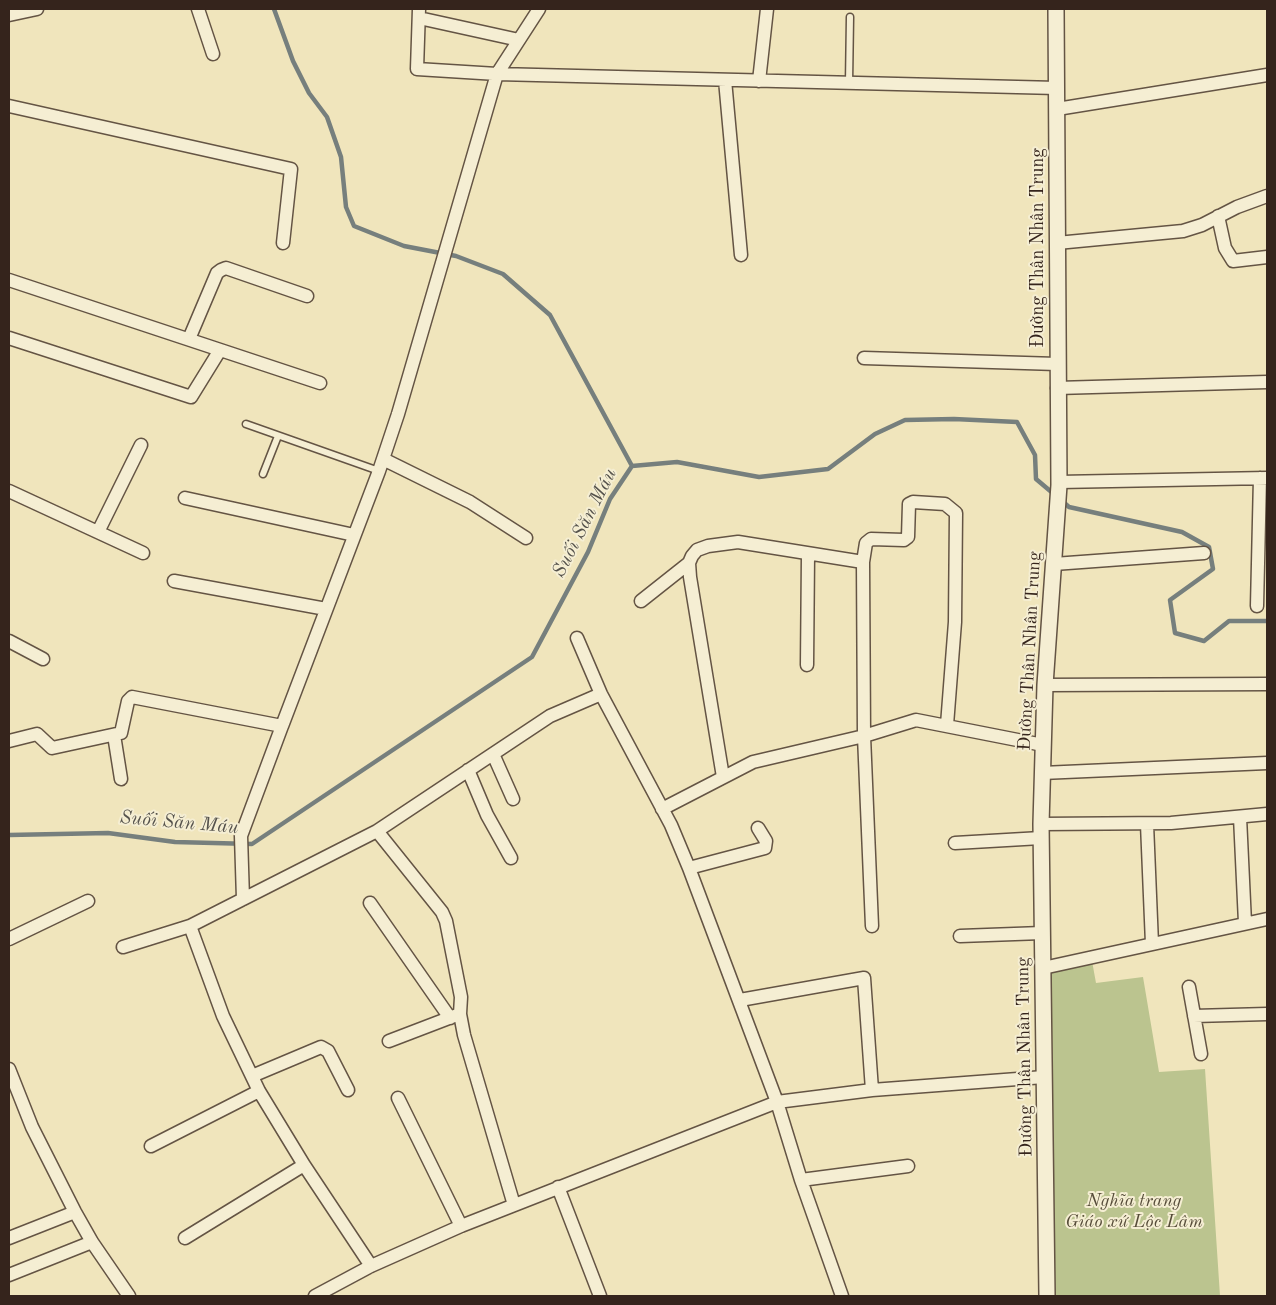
<!DOCTYPE html>
<html>
<head>
<meta charset="utf-8">
<style>
  body { margin:0 }
  #map { position:relative; width:1276px; height:1305px; overflow:hidden; background:#f0e5bc; font-family:"Old Standard TT",serif }
  canvas { display:block }
  .frame { position:absolute; inset:0; border:10px solid #35241c; pointer-events:none }
</style>
</head>
<body>
<div id="map">
<canvas width="1276" height="1305"></canvas>
<div class="frame"></div>
</div>
<script>
const g = document.querySelector('canvas').getContext('2d');
g.lineJoin = 'round';
function fill(path, color) {
  g.fillStyle = color;
  g.fill(path, 'evenodd');
}
function poly(rows) {
  const path = new Path2D();
  for (const r of rows) {
    path.moveTo(r[0], r[1]);
    for (let i = 2; i < r.length; i += 2) path.lineTo(r[i], r[i + 1]);
  }
  return path;
}
function strokePath(path, color, width, dash) {
  g.strokeStyle = color;
  g.lineWidth = width;
  g.lineCap = dash ? 'butt' : 'round';
  g.setLineDash(dash || []);
  g.stroke(path);
}
function label(font, color, halo, rows, align = 'center') {
  g.font = font + ' "Old Standard TT",serif';
  g.lineWidth = 4;
  g.setLineDash([]);
  g.textBaseline = 'middle';
  g.strokeStyle = halo;
  g.fillStyle = color;
  for (const [text, x, y, turn = 0] of rows) {
    g.save();
    g.translate(x, y);
    g.rotate((+turn || 0) * Math.PI / 180);
    g.textAlign = isNaN(turn) ? turn : align;
    if (halo) g.strokeText(text, 0, 0);
    g.fillText(text, 0, 0);
    g.restore();
  }
}
const green = poly([
  [1092,961,1096,983,1143,977,1159,1072,1205,1069,1220,1296,1055,1296,1051,973]
]);
const stream = poly([
  [274,9,293,61,309,93,327,117,341,157,346,207,354,226,404,246,456,256,503,274,550,315,632,466],
  [1061,500,1069,507,1182,532,1209,547,1213,569,1170,600,1175,633,1204,641,1229,621,1267,621],
  [9,835,108,833,175,842,252,844,532,657,588,552,610,499,632,466,677,462,759,477,828,469,875,434,905,420,954,419,1017,422,1035,455,1036,479,1055,495]
]);
const service = poly([
  [849,83,850,17],
  [246,424,379,471],
  [263,474,278,436]
]);
const minor = poly([
  [198,9,213,54],
  [419,9,417,69,497,74,1057,88],
  [9,15,37,9],
  [419,18,519,40],
  [725,80,741,255],
  [759,81,767,9],
  [9,106,291,169,283,243],
  [1057,109,1267,75],
  [1218,216,1225,248,1233,261,1267,257],
  [1057,243,1183,231,1202,225,1237,207,1267,196],
  [9,280,320,383],
  [9,338,191,397,220,350],
  [189,339,217,273,221,270,226,268,307,296],
  [864,358,1057,364],
  [1057,388,1267,382],
  [383,459,470,502,526,538],
  [1059,482,1267,478],
  [9,491,143,553],
  [185,498,354,535],
  [98,532,141,445],
  [1054,564,1204,553],
  [174,581,326,609],
  [641,601,689,563],
  [1257,606,1260,478],
  [577,638,601,694,671,825,689,868,777,1102,801,1180,842,1296],
  [9,641,43,659],
  [807,665,808,555],
  [1045,685,1267,684],
  [114,735,121,779],
  [9,741,37,734,52,748,121,733,128,701,132,697,282,726,379,471,398,414,497,74,539,9],
  [493,754,513,799],
  [468,770,487,815,511,858],
  [1042,773,1267,763],
  [723,777,690,577,689,563,692,556,697,550,708,546,738,542,863,562],
  [662,809,753,762,864,736,916,720,1043,745],
  [1240,817,1245,923],
  [1041,824,1171,823,1267,814],
  [1147,824,1152,944],
  [377,831,442,912,446,921,461,997,460,1014,464,1035,514,1205],
  [955,843,1041,838],
  [689,868,765,848,766,841,758,828],
  [243,899,241,836,282,726],
  [370,903,450,1018],
  [190,926,223,1016,259,1091,304,1165,371,1266],
  [872,926,864,736,863,562,866,543,871,539,904,540,908,537,909,504,913,502,945,504,956,513,955,622,947,725],
  [960,936,1042,933],
  [9,939,88,901],
  [123,947,190,926,377,831,550,716,601,694],
  [1043,968,1267,919],
  [1189,987,1201,1054],
  [740,1000,864,978,872,1090],
  [1194,1016,1267,1014],
  [389,1041,457,1015],
  [9,1069,32,1127,75,1212,92,1242,129,1296],
  [252,1076,321,1047,328,1051,348,1090],
  [398,1098,461,1226],
  [151,1146,259,1091],
  [801,1180,908,1166],
  [558,1187,600,1296],
  [9,1238,75,1212],
  [185,1238,304,1165],
  [9,1275,92,1242],
  [315,1296,371,1266,461,1226,777,1102,872,1090,1044,1077]
]);
const tertiary = poly([
  [1047,1296,1041,824,1045,685,1059,485,1056,9]
]);
const streetNames = [
  ["Đường Thân Nhân Trung",1038,248,-90],
  ["Đường Thân Nhân Trung",1030,651,-87],
  ["Đường Thân Nhân Trung",1025,1057,-91]
];
const parkNames = [
  ["Nghĩa trang",1134,1201],
  ["Giáo xứ Lộc Lâm",1134,1222]
];
const waterNames = [
  ["Suối Săn Máu",585,523,-63],
  ["Suối Săn Máu",179,823,5]
];
fill(green, '#bbc48f');
strokePath(stream, '#767f7d', 4.5);
strokePath(service, '#645444', 9);
strokePath(minor, '#645444', 15);
strokePath(tertiary, '#645444', 18);
strokePath(service, '#f5eed3', 6);
strokePath(minor, '#f5eed3', 12);
strokePath(tertiary, '#f5eed3', 15);
label('18px', '#35241c', '#f5eed3', streetNames);
label('italic 18px', '#564c39', '#f5eed3', parkNames);
label('italic 19px', '#55524c', '#f5eed3', waterNames);
</script>
</body>
</html>
